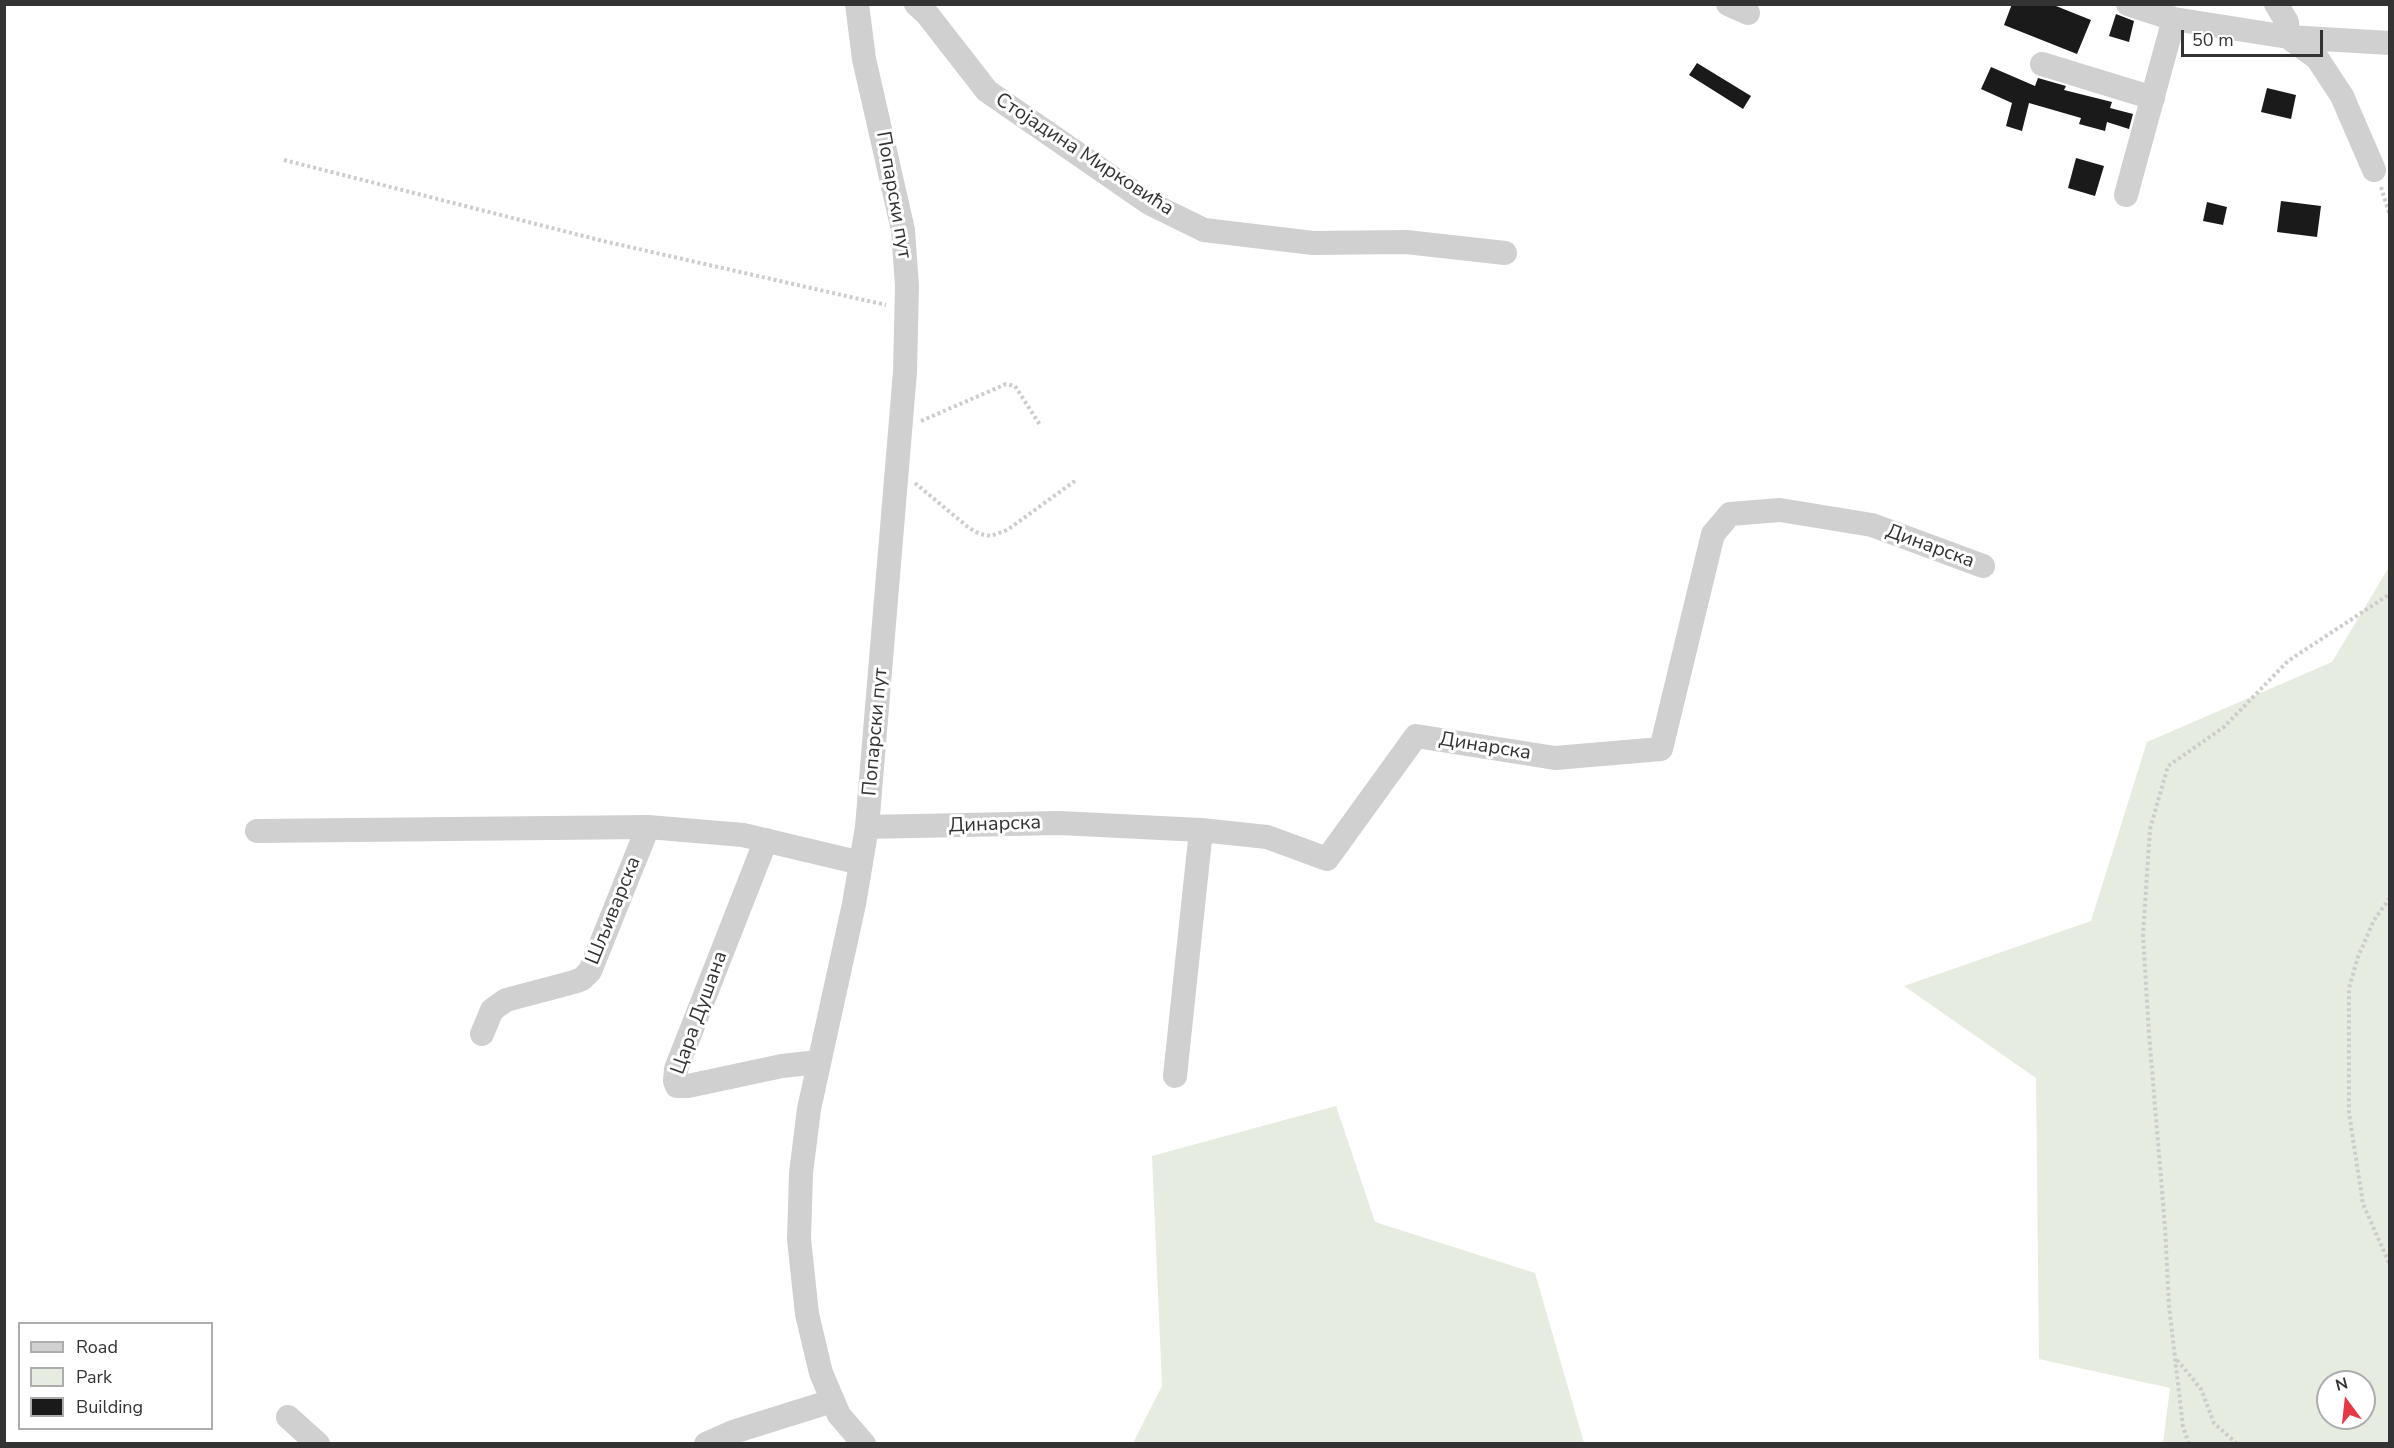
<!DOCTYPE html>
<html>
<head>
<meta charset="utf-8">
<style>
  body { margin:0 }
  #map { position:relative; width:2394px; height:1448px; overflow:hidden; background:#fff; font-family:"Nunito Sans",sans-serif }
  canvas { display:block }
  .frame { position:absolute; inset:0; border:6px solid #333; pointer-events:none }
  .legend { position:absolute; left:18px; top:1322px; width:195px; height:108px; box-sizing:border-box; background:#fff; border:2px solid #adadad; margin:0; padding:8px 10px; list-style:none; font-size:18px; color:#333 }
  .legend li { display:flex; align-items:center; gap:12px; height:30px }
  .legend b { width:30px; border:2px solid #adadad }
  .north { position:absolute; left:2316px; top:1370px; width:60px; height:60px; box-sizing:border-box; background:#fff; border:2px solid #adadad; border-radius:50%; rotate:345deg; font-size:16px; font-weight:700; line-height:24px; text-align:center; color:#333 }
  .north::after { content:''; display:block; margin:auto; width:21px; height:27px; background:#e63946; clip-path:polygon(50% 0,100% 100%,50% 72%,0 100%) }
  .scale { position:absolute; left:2181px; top:30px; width:142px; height:27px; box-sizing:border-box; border:3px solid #333; border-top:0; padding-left:8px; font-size:18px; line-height:21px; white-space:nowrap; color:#333; -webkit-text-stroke:4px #fff; paint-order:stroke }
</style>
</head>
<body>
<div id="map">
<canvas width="2394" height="1448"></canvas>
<div class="frame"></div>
<ul class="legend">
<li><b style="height:8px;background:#d0d0d0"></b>Road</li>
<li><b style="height:16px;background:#e6ecdf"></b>Park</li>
<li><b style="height:16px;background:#1a1a1a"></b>Building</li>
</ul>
<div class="north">N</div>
<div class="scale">50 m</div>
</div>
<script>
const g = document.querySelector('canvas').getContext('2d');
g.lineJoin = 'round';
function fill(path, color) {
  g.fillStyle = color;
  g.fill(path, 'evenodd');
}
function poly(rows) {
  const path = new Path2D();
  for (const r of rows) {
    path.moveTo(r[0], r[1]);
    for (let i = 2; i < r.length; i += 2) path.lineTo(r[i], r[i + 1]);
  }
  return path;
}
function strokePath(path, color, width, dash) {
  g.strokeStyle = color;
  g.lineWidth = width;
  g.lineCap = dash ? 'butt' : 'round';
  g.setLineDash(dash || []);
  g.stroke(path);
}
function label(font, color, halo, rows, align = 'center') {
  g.font = font + ' "Nunito Sans",sans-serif';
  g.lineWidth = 6;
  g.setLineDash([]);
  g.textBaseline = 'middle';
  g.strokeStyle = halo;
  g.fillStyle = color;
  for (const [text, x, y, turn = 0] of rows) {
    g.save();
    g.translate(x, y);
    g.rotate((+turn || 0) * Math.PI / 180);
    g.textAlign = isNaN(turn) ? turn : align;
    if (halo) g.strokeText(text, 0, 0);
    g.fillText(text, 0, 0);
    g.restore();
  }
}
const green = poly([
  [2389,567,2389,1443,2163,1443,2170,1388,2039,1359,2036,1078,1904,986,2091,921,2147,742,2332,662],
  [2328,1382,2364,1382,2364,1418,2328,1418],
  [1336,1106,1375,1222,1535,1273,1584,1443,1133,1443,1162,1386,1152,1156]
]);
const building = poly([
  [2012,4,2051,4,2091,20,2077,54,2004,25],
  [2116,14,2134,21,2129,42,2109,36],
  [1697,63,1751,96,1743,109,1689,75],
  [1991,67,2035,86,2038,78,2066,86,2064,90,2112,102,2110,108,2133,114,2129,129,2107,122,2105,131,2079,124,2081,118,2029,103,2022,131,2006,126,2012,103,1981,89],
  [2267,88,2296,95,2291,119,2261,112],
  [2076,158,2104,166,2095,196,2068,188],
  [2281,201,2321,206,2317,237,2277,232],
  [2207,202,2227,207,2223,225,2203,221]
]);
const path = poly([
  [284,160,603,241,886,305],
  [2381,187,2390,216],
  [921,421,1006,384,1015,386,1040,425],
  [915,483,969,528,980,534,991,536,1007,530,1075,481],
  [2390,898,2374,920,2358,957,2349,988,2349,1113,2363,1204,2390,1265],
  [2177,1360,2201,1389,2214,1423,2237,1444],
  [2189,1444,2183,1427,2169,1306,2165,1227,2149,1034,2143,935,2150,829,2168,766,2224,727,2288,661,2390,594]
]);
const minor = poly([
  [857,4,864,59,903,230,907,286,905,372,867,827,854,904,809,1109,801,1173,799,1239,807,1314,821,1373,839,1415,864,1444],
  [916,4,927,14,987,91,1149,203,1204,230,1313,243,1406,242,1505,253],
  [1728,4,1748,13],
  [2128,4,2174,19,2288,37,2390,43],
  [2276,4,2287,22,2288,37],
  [2288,37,2317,58,2342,96,2374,170],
  [2042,64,2153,98],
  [2126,195,2174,19],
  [867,827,1059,823,1201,830,1267,837,1327,859,1416,736,1555,758,1661,749,1713,534,1730,514,1780,510,1872,525,1983,566],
  [257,831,648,827,743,835,861,863],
  [766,840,676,1069,675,1081,677,1086,688,1086,782,1066,818,1062],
  [482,1034,492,1010,506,1000,574,982,582,979,590,971,648,827],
  [1175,1076,1201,830],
  [288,1417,318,1444],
  [706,1444,733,1432,832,1401]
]);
const streetNames = [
  ["Стојадина Мирковића",1084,155,33],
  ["Попарски пут",893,195,80],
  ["Динарска",1930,547,20],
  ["Попарски пут",876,732,-85],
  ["Динарска",1485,747,9],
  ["Динарска",995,825,-2],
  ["Шљиварска",614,911,-68],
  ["Цара Душана",700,1013,-70]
];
fill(green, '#e6ecdf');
fill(building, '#1a1a1a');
strokePath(path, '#cdcdcd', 4, [3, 3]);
strokePath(minor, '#d0d0d0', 24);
label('20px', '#333', '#fff', streetNames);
</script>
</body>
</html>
